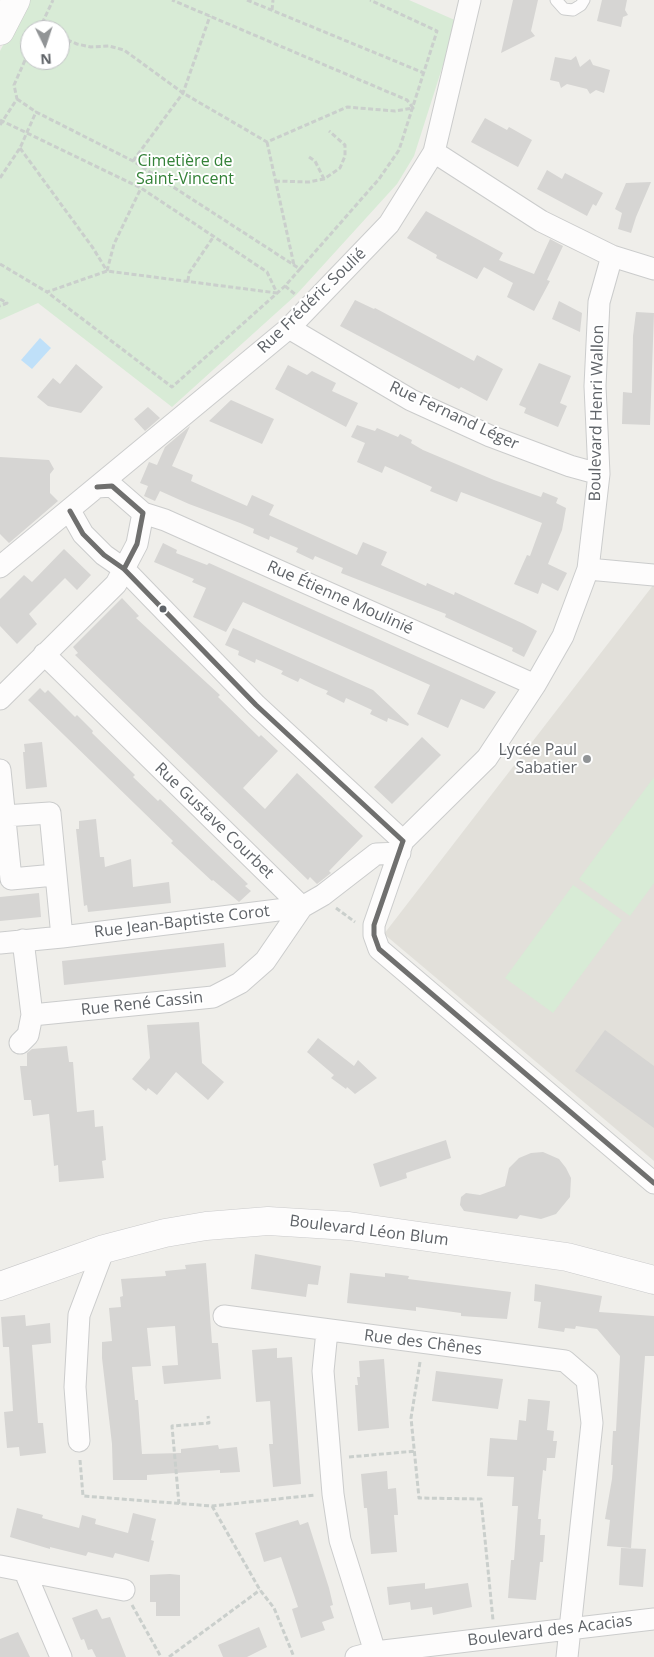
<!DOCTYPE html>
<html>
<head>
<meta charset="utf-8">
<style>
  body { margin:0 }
  #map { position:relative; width:654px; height:1657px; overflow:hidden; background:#efeeea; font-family:"Open Sans",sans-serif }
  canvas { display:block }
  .north { position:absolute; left:20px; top:20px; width:50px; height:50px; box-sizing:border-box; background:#fff; border:1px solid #bfc1c3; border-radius:50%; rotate:176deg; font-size:14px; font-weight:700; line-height:20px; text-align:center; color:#5f6368 }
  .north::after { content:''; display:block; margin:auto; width:18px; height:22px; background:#919496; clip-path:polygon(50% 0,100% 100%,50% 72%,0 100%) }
</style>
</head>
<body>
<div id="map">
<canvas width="654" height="1657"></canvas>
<div class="north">N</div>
</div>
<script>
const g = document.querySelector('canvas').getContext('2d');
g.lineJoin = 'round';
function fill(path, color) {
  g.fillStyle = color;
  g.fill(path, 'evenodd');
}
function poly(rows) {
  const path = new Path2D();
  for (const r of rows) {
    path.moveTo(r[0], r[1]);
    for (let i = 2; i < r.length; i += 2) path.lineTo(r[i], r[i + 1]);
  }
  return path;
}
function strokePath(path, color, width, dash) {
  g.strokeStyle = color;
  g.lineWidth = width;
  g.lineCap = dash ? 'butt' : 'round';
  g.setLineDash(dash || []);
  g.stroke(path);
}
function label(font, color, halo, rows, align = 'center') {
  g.font = font + ' "Open Sans",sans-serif';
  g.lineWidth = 4;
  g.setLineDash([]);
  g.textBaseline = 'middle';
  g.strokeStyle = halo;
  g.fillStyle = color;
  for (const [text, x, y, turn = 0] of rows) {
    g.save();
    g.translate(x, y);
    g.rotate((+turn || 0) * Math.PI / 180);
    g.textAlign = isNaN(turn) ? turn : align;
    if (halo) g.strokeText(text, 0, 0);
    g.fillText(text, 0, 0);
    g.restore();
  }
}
const education = poly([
  [654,584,654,1161,384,934]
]);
const green = poly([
  [27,0,409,0,457,21,414,156,397,184,296,295,172,407,38,303,0,320,0,51],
  [30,30,60,30,60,60,30,60],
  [654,777,654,883,630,916,579,879],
  [573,885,622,920,553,1013,505,978]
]);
const water = poly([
  [40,338,51,348,32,369,21,360]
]);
const building = poly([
  [513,0,538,0,531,31,535,36,501,53],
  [602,0,627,0,625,10,628,15,623,17,621,27,597,21],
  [576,56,580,67,590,59,593,65,610,70,604,93,596,90,590,94,587,89,567,84,561,88,559,82,550,80,555,57,571,60],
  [485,118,507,130,509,127,532,140,518,167,471,142],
  [547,170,562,179,565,173,603,193,596,206,593,204,587,216,537,189],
  [651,182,636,217,631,233,618,229,622,213,615,209,626,183],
  [426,211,503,253,499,260,534,274,550,239,563,246,547,280,550,281,534,311,507,297,513,283,484,267,477,279,436,258,437,255,407,238],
  [355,300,374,309,375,308,474,361,477,355,503,369,487,401,461,387,459,389,340,326],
  [559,301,582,313,580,332,552,319],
  [636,312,654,313,650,425,622,424,623,392,632,393,633,336],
  [539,363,571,376,560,403,567,406,558,427,524,413,526,408,519,405],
  [76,364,103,387,81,413,48,406,37,397,53,378,60,384],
  [288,365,307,375,312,371,336,383,332,391,358,403,346,427,275,389],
  [231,400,274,419,262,444,209,421],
  [148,407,160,418,145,431,134,419],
  [357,425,375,431,377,428,398,437,400,434,412,440,411,443,423,450,494,480,541,497,543,492,558,498,556,503,566,508,562,530,548,564,567,573,558,591,542,583,538,594,514,584,527,555,530,556,542,523,461,492,457,502,430,491,432,487,385,466,382,473,357,462,365,443,351,437],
  [190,426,172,466,193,475,191,481,247,506,252,495,274,505,269,515,357,555,363,542,387,552,381,565,426,586,427,583,454,595,455,592,524,624,537,631,524,657,512,651,513,648,445,617,446,614,341,573,343,568,315,556,313,560,296,552,298,548,270,536,269,540,253,533,254,529,240,523,189,504,160,491,155,501,144,496,148,486,140,483,149,462,157,465,165,447],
  [0,457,49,460,54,469,50,474,50,493,58,501,9,543,0,534],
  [163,543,177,550,176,553,207,565,209,563,496,692,484,709,461,699,448,728,417,714,430,685,243,602,226,632,193,617,206,588,192,582,194,579,154,562],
  [64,549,91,575,77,590,65,578,29,614,37,624,17,644,0,626,0,599,24,575,32,582],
  [122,598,139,616,136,618,220,695,218,697,259,737,261,735,278,751,243,788,265,809,297,773,363,836,329,871,331,873,317,884,310,877,308,880,75,655,78,653,73,647],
  [233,628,373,690,409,724,408,726,388,718,387,722,370,714,372,710,346,698,344,703,326,694,328,691,314,685,300,678,298,682,281,674,283,671,256,659,255,663,238,655,239,651,225,645],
  [40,688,45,693,48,690,75,717,77,715,93,731,92,733,135,775,133,777,158,801,160,799,248,884,245,886,251,891,239,902,213,880,212,881,171,843,173,841,28,700],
  [422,737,441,755,392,804,374,787],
  [42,742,47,787,26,789,23,752,25,752,24,744],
  [96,819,100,857,104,857,105,867,131,859,133,887,169,882,171,903,88,912,87,905,84,906,76,829,79,829,79,821],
  [39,893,41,917,0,921,0,897],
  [224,943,226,967,64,985,62,961],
  [199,1022,202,1063,224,1082,208,1100,176,1072,157,1095,148,1088,146,1091,132,1079,150,1058,147,1025],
  [605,1030,654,1066,654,1128,575,1071],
  [318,1038,354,1066,358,1060,377,1078,355,1094,347,1087,346,1089,331,1078,334,1075,307,1052],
  [67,1046,69,1062,73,1062,77,1112,94,1110,95,1127,103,1126,106,1160,102,1161,104,1178,59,1182,58,1165,54,1166,49,1114,33,1116,31,1100,24,1100,20,1066,27,1066,27,1053,32,1049],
  [446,1140,451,1158,406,1173,407,1178,380,1187,373,1164],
  [543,1152,559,1159,566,1168,571,1178,570,1197,556,1214,541,1219,520,1215,517,1219,464,1211,460,1205,461,1197,466,1193,480,1195,505,1186,509,1168,519,1158,531,1153],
  [255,1254,321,1266,318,1285,308,1284,306,1297,251,1289],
  [206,1263,212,1343,218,1343,221,1379,164,1384,162,1366,178,1365,175,1326,147,1328,151,1366,132,1367,135,1400,138,1400,142,1454,181,1453,181,1449,218,1445,219,1449,237,1447,240,1472,220,1473,220,1470,147,1475,147,1480,113,1480,112,1444,102,1358,102,1342,112,1341,109,1308,121,1307,120,1297,123,1296,121,1279,166,1276,165,1271,186,1269,185,1265],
  [350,1273,385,1277,385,1273,409,1276,408,1279,511,1292,507,1319,461,1316,461,1313,416,1307,416,1311,347,1303],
  [535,1284,602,1296,599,1312,654,1316,654,1356,645,1356,631,1548,607,1546,610,1520,605,1519,612,1479,613,1465,611,1465,613,1431,616,1431,620,1356,597,1329,576,1326,575,1329,565,1328,564,1332,538,1328,541,1302,534,1301],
  [25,1315,26,1326,50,1323,51,1343,32,1345,38,1423,43,1423,46,1453,20,1456,19,1447,7,1448,4,1412,13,1411,9,1347,3,1347,1,1317],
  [277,1348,277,1358,292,1357,301,1484,273,1487,269,1444,273,1444,270,1401,256,1402,252,1350],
  [384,1359,389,1428,358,1431,355,1385,358,1385,357,1377,360,1377,359,1361],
  [436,1371,503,1379,498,1409,432,1401],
  [528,1399,550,1401,547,1430,554,1431,553,1441,557,1441,555,1458,547,1458,546,1471,543,1470,538,1519,541,1519,540,1535,545,1535,543,1562,540,1562,536,1600,508,1598,511,1560,514,1560,518,1506,512,1506,514,1477,487,1476,490,1438,517,1440,519,1420,526,1421],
  [387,1471,388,1489,396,1488,398,1515,394,1515,397,1552,371,1554,367,1508,364,1508,361,1474],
  [17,1508,43,1515,42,1518,79,1528,82,1515,96,1519,95,1524,128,1533,133,1513,156,1519,151,1540,154,1541,149,1562,115,1553,113,1558,88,1552,86,1556,50,1547,50,1549,10,1537],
  [298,1520,300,1525,308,1522,329,1588,333,1605,330,1606,334,1618,322,1622,325,1630,301,1638,292,1609,298,1607,281,1557,264,1562,255,1533],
  [621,1548,646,1549,643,1587,619,1585],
  [170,1574,180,1575,180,1616,156,1616,156,1602,150,1602,150,1575],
  [425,1583,425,1589,468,1583,472,1607,433,1615,432,1607,411,1610,410,1602,389,1605,387,1587],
  [97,1609,102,1619,110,1617,126,1657,96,1657,92,1649,88,1650,84,1639,81,1640,72,1618],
  [259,1627,267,1647,247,1657,223,1657,218,1645],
  [18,1632,30,1657,0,1657,0,1639]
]);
const path = poly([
  [247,0,424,73],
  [272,10,273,0],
  [39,30,53,0],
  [60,37,77,44,91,47,109,46,124,50,183,93,267,142,347,107,395,111,413,108,407,100,172,0],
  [17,99,36,112],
  [0,120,141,188,267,272,277,293],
  [0,125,17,99,14,85,30,49],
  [267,142,294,265],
  [20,148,93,248,107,271],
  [309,157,315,161,324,179],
  [133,161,183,93,210,16],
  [0,178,20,148,36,112,133,161,300,269,285,286,172,387,47,292,107,271,277,293],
  [275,181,309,182,324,179,340,168,345,156,345,145,329,131],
  [0,264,47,292],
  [300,269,379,179,399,150,437,31,370,0],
  [107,271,114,244,141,188],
  [188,281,189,273,214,236],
  [285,286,296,295],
  [0,299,7,303,0,306],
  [336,908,355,922],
  [420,1362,411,1418,419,1498,481,1499,493,1620],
  [349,1457,416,1451],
  [80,1460,83,1496,212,1506,315,1495],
  [179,1504,172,1426,209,1423,208,1416],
  [212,1506,260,1590,274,1608,294,1657],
  [132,1605,161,1657],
  [169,1657,260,1590]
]);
const lane = poly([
  [556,0,564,9,573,10,581,5,584,0]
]);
const street = poly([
  [434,152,541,221,612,256,654,269],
  [612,256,599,302,595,386,599,474,588,569,563,636,535,685,487,758,403,841,374,925,374,935,379,949,654,1183],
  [289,328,411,400,490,436,570,466,599,474],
  [70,511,83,534,104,555,124,569,256,705,403,841],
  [143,513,165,520,535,685],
  [0,567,289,328,389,224,434,152,470,0],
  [588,569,654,575],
  [44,654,302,907,323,895,376,854,400,853],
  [0,699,116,584,137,544,143,513,112,486,97,487],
  [0,770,11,879,55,875],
  [4,816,50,813,62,937],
  [0,943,62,937,302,907],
  [32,1015,213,997,240,983,265,961,302,907],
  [20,1043,28,1035,32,1015,23,940],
  [224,1316,565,1361,587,1380,592,1423,567,1657],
  [327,1331,323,1371,333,1494,340,1540,375,1652],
  [79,1441,75,1387,79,1315,104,1249],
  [0,1566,124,1590],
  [25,1572,61,1657],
  [356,1657,375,1652,654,1619]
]);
const secondary = poly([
  [0,31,16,0],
  [0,1286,104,1249,165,1233,206,1226,268,1221,349,1226,567,1257,654,1280]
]);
const bus1 = poly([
  [97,487,112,486,143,513,137,544,124,569],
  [70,511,83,534,104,555,124,569,256,705,403,841],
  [403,841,374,925,374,935,379,949,654,1183]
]);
const markers = [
  [163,609,4.5,"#5f6368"],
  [587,759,5,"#919496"]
];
const parkNames = [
  ["Cimetière de",185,161],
  ["Saint-Vincent",185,179]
];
const streetNames = [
  ["Rue Frédéric Soulié",312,301,-44],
  ["Boulevard Henri Wallon",597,413,-89],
  ["Rue Fernand Léger",454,416,25],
  ["Rue Étienne Moulinié",340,598,24],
  ["Rue Gustave Courbet",214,821,44],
  ["Rue Jean-Baptiste Corot",182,922,-7],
  ["Rue René Cassin",142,1004,-6],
  ["Boulevard Léon Blum",369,1231,7],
  ["Rue des Chênes",423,1343,7],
  ["Boulevard des Acacias",550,1631,-7]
];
const poiNames = [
  ["Lycée Paul",577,750],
  ["Sabatier",577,768]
];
fill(education, '#e2e0da');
fill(green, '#d8ebd6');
fill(water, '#bfe0f9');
fill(building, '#d6d5d3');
strokePath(lane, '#cbcccc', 13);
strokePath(street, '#cbcccc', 23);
strokePath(secondary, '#cacacb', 29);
strokePath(path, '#cacfcc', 3, [5, 2.5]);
strokePath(lane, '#fdfcfc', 11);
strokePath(street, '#fdfcfc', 21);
strokePath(secondary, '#fdfcfc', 28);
strokePath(bus1, '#6f6f6e', 5);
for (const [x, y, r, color] of markers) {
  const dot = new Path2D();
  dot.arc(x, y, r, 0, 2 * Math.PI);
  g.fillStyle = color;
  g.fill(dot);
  strokePath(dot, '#fff', 2);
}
label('16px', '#348238', '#fff', parkNames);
label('16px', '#5f6368', '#fff', streetNames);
label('16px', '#5f6368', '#fff', poiNames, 'right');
</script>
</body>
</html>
